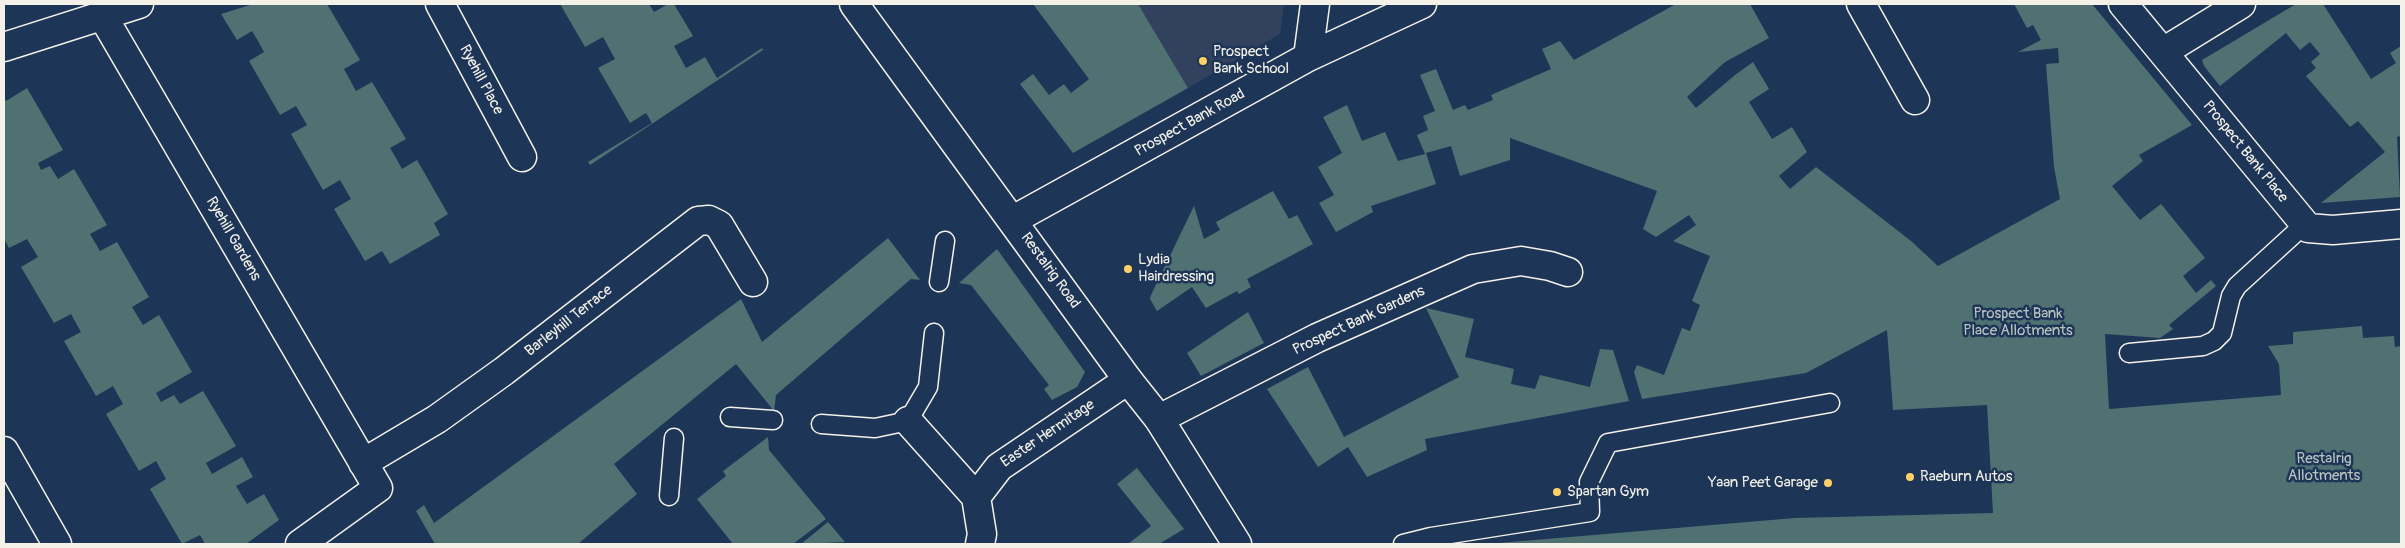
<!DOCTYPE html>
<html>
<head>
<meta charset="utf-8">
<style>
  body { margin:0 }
  #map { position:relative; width:2405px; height:548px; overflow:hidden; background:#1d3557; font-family:Pangolin,sans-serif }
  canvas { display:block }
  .frame { position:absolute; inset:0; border:5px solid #f4f1e8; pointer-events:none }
</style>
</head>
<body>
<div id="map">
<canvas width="2405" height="548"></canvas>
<div class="frame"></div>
</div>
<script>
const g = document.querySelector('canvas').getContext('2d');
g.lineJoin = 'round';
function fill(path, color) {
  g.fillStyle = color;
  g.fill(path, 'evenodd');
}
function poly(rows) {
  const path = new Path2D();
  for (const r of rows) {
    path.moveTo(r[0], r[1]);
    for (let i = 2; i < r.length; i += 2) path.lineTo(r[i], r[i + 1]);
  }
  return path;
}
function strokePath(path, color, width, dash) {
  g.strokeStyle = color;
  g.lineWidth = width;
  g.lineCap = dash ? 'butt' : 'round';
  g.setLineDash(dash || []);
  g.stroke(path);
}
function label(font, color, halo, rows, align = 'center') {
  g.font = font + ' Pangolin,sans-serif';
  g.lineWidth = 5;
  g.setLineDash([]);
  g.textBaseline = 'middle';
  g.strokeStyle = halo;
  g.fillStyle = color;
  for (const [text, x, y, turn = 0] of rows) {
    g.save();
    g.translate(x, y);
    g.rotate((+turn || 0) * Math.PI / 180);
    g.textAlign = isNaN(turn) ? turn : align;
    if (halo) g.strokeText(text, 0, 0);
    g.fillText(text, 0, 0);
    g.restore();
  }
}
const built = poly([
  [1138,4,1284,4,1280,34,1188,88]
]);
const green = poly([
  [253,4,327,4,360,60,344,69,356,91,372,82,406,139,390,148,396,158,402,169,417,160,448,214,434,223,440,235,390,264,382,251,365,261,334,209,351,199,340,180,323,190,291,134,307,125,296,106,280,115,249,61,264,52,258,41,252,31,237,40,221,14],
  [560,4,649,4,654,12,668,4,674,4,693,36,674,46,686,68,705,57,717,78,762,48,763,50,590,165,588,162,652,123,646,113,630,123,598,68,615,59,603,37,585,47],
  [1033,4,1138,4,1188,88,1073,153,1020,84,1033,74,1049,95,1064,84,1071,93,1089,79],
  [1676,4,1750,4,1769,38,1725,62,1687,97,1696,108,1735,75,1753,62,1769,89,1749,102,1772,139,1792,127,1807,152,1779,176,1790,189,1816,167,1911,241,1938,266,2060,199,2054,167,2046,64,2059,63,2058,48,2018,52,2041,40,2033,25,2027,28,2014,4,2092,4,2192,125,2139,155,2143,161,2112,186,2140,220,2161,204,2205,258,2183,276,2196,293,2211,280,2216,286,2169,325,2173,329,2160,338,2105,334,2109,409,2281,395,2279,364,2268,346,2293,344,2293,332,2362,326,2363,338,2394,336,2395,347,2401,346,2401,544,1487,544,1795,518,1993,513,1987,405,1893,410,1887,330,1806,373,1642,399,1634,372,1637,365,1664,375,1682,328,1690,331,1700,305,1692,301,1710,256,1673,241,1696,225,1689,215,1656,237,1643,229,1657,191,1510,138,1510,160,1460,176,1451,146,1426,153,1436,184,1371,206,1373,212,1336,232,1319,203,1334,195,1318,167,1342,153,1323,117,1347,105,1362,141,1385,132,1398,161,1425,154,1417,135,1428,130,1423,116,1435,111,1420,75,1436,69,1453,110,1465,105,1468,110,1493,100,1491,95,1551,69,1542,49,1560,41,1574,60],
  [2296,4,2323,4,2371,79,2396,63,2390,53,2401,46,2401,136,2397,137,2400,197,2321,203,2385,152,2358,121,2350,127,2306,76,2316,68,2311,62,2320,54,2310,42,2300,50,2286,33,2220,86,2204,66,2202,60],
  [27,88,63,150,38,163,41,170,50,166,58,179,74,169,107,225,90,234,100,251,117,242,149,297,132,307,143,325,159,315,192,372,156,393,161,402,174,395,180,404,203,391,236,446,206,463,212,474,242,457,253,477,236,486,242,496,247,504,264,494,279,520,246,544,205,544,200,535,182,544,150,489,166,479,156,461,139,471,106,414,123,404,113,386,96,396,64,341,81,332,71,314,54,323,21,267,38,257,27,239,9,248,4,239,4,98,6,101],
  [1273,191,1289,219,1297,215,1313,244,1247,279,1251,287,1239,294,1237,291,1206,308,1192,287,1157,311,1150,299,1151,295,1194,206,1204,239,1220,230,1216,222],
  [888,238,920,280,911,279,776,395,774,411,736,364,614,464,637,494,578,544,435,544,416,511,424,505,434,523,741,299,762,342],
  [997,249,1085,372,1077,387,1052,400,1044,389,1049,385,971,285,959,283],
  [1426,308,1474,319,1465,357,1514,369,1511,384,1535,389,1540,375,1590,387,1600,349,1613,350,1629,401,1425,439,1427,450,1367,477,1348,447,1318,467,1267,389,1308,367,1344,437,1459,377],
  [1248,312,1264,343,1201,376,1187,353],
  [768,437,769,450,826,519,793,544,733,544,697,499,726,476,723,471],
  [1137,468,1184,529,1159,544,1128,544,1151,526,1117,484],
  [828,522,845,542,801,544]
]);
const service = poly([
  [939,282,945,241],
  [2129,353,2203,346,2214,341,2222,333,2231,296,2237,286,2305,224],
  [730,417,773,420],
  [821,424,875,428,908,421,928,387,934,333],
  [669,496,674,438],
  [1403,544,1431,537,1590,512,1589,482,1608,443,1830,403]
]);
const minor = poly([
  [440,4,522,157],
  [1861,4,1915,100],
  [2123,4,2308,228,2333,230,2401,224],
  [102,15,378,488,300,544],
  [4,47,139,4],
  [2163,52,2241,4],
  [1308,57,1315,4],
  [1013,220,1308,57,1422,4],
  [1159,419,1317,338,1473,269,1521,261,1550,266,1568,272],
  [908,421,976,497],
  [4,451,57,544],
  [363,463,437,419,504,371,698,221,709,220,719,225,753,282],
  [980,544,982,534,976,497,999,467,1128,380]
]);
const tertiary = poly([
  [854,4,1128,380,1159,419,1237,544]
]);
const markers = [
  [1203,61,5,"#ffd166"],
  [1128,269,5,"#ffd166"],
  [1910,477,5,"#ffd166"],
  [1828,483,5,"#ffd166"],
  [1557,492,5,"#ffd166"]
];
const poiNames = [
  ["Prospect",1213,52],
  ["Bank School",1213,69],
  ["Lydia",1138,260],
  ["Hairdressing",1138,277],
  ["Raeburn Autos",1920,477],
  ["Yaan Peet Garage",1818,483,"right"],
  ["Spartan Gym",1567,492]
];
const streetNames = [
  ["Ryehill Place",481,80,62],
  ["Prospect Bank Road",1190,123,-29],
  ["Prospect Bank Place",2245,152,51],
  ["Ryehill Gardens",233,239,60],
  ["Restalrig Road",1050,271,54],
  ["Barleyhill Terrace",569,321,-38],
  ["Prospect Bank Gardens",1359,321,-25],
  ["Easter Hermitage",1048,434,-34]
];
const parkNames = [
  ["Prospect Bank",2018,314],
  ["Place Allotments",2018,331],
  ["Restalrig",2324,459],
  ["Allotments",2324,476]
];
fill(built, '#32425e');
fill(green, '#507171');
strokePath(service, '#f4f1e8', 21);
strokePath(minor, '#f4f1e8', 31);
strokePath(tertiary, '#f4f1e8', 31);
strokePath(service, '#1d3557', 18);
strokePath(minor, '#1d3557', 28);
strokePath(tertiary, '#1d3557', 28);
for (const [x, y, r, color] of markers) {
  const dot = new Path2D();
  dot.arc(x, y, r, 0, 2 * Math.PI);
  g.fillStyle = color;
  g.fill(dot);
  strokePath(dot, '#1d3557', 2);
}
label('15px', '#f4f1e8', '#1d3557', poiNames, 'left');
label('15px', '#f4f1e8', '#1d3557', streetNames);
label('15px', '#bbc4be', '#1d3557', parkNames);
</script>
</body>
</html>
